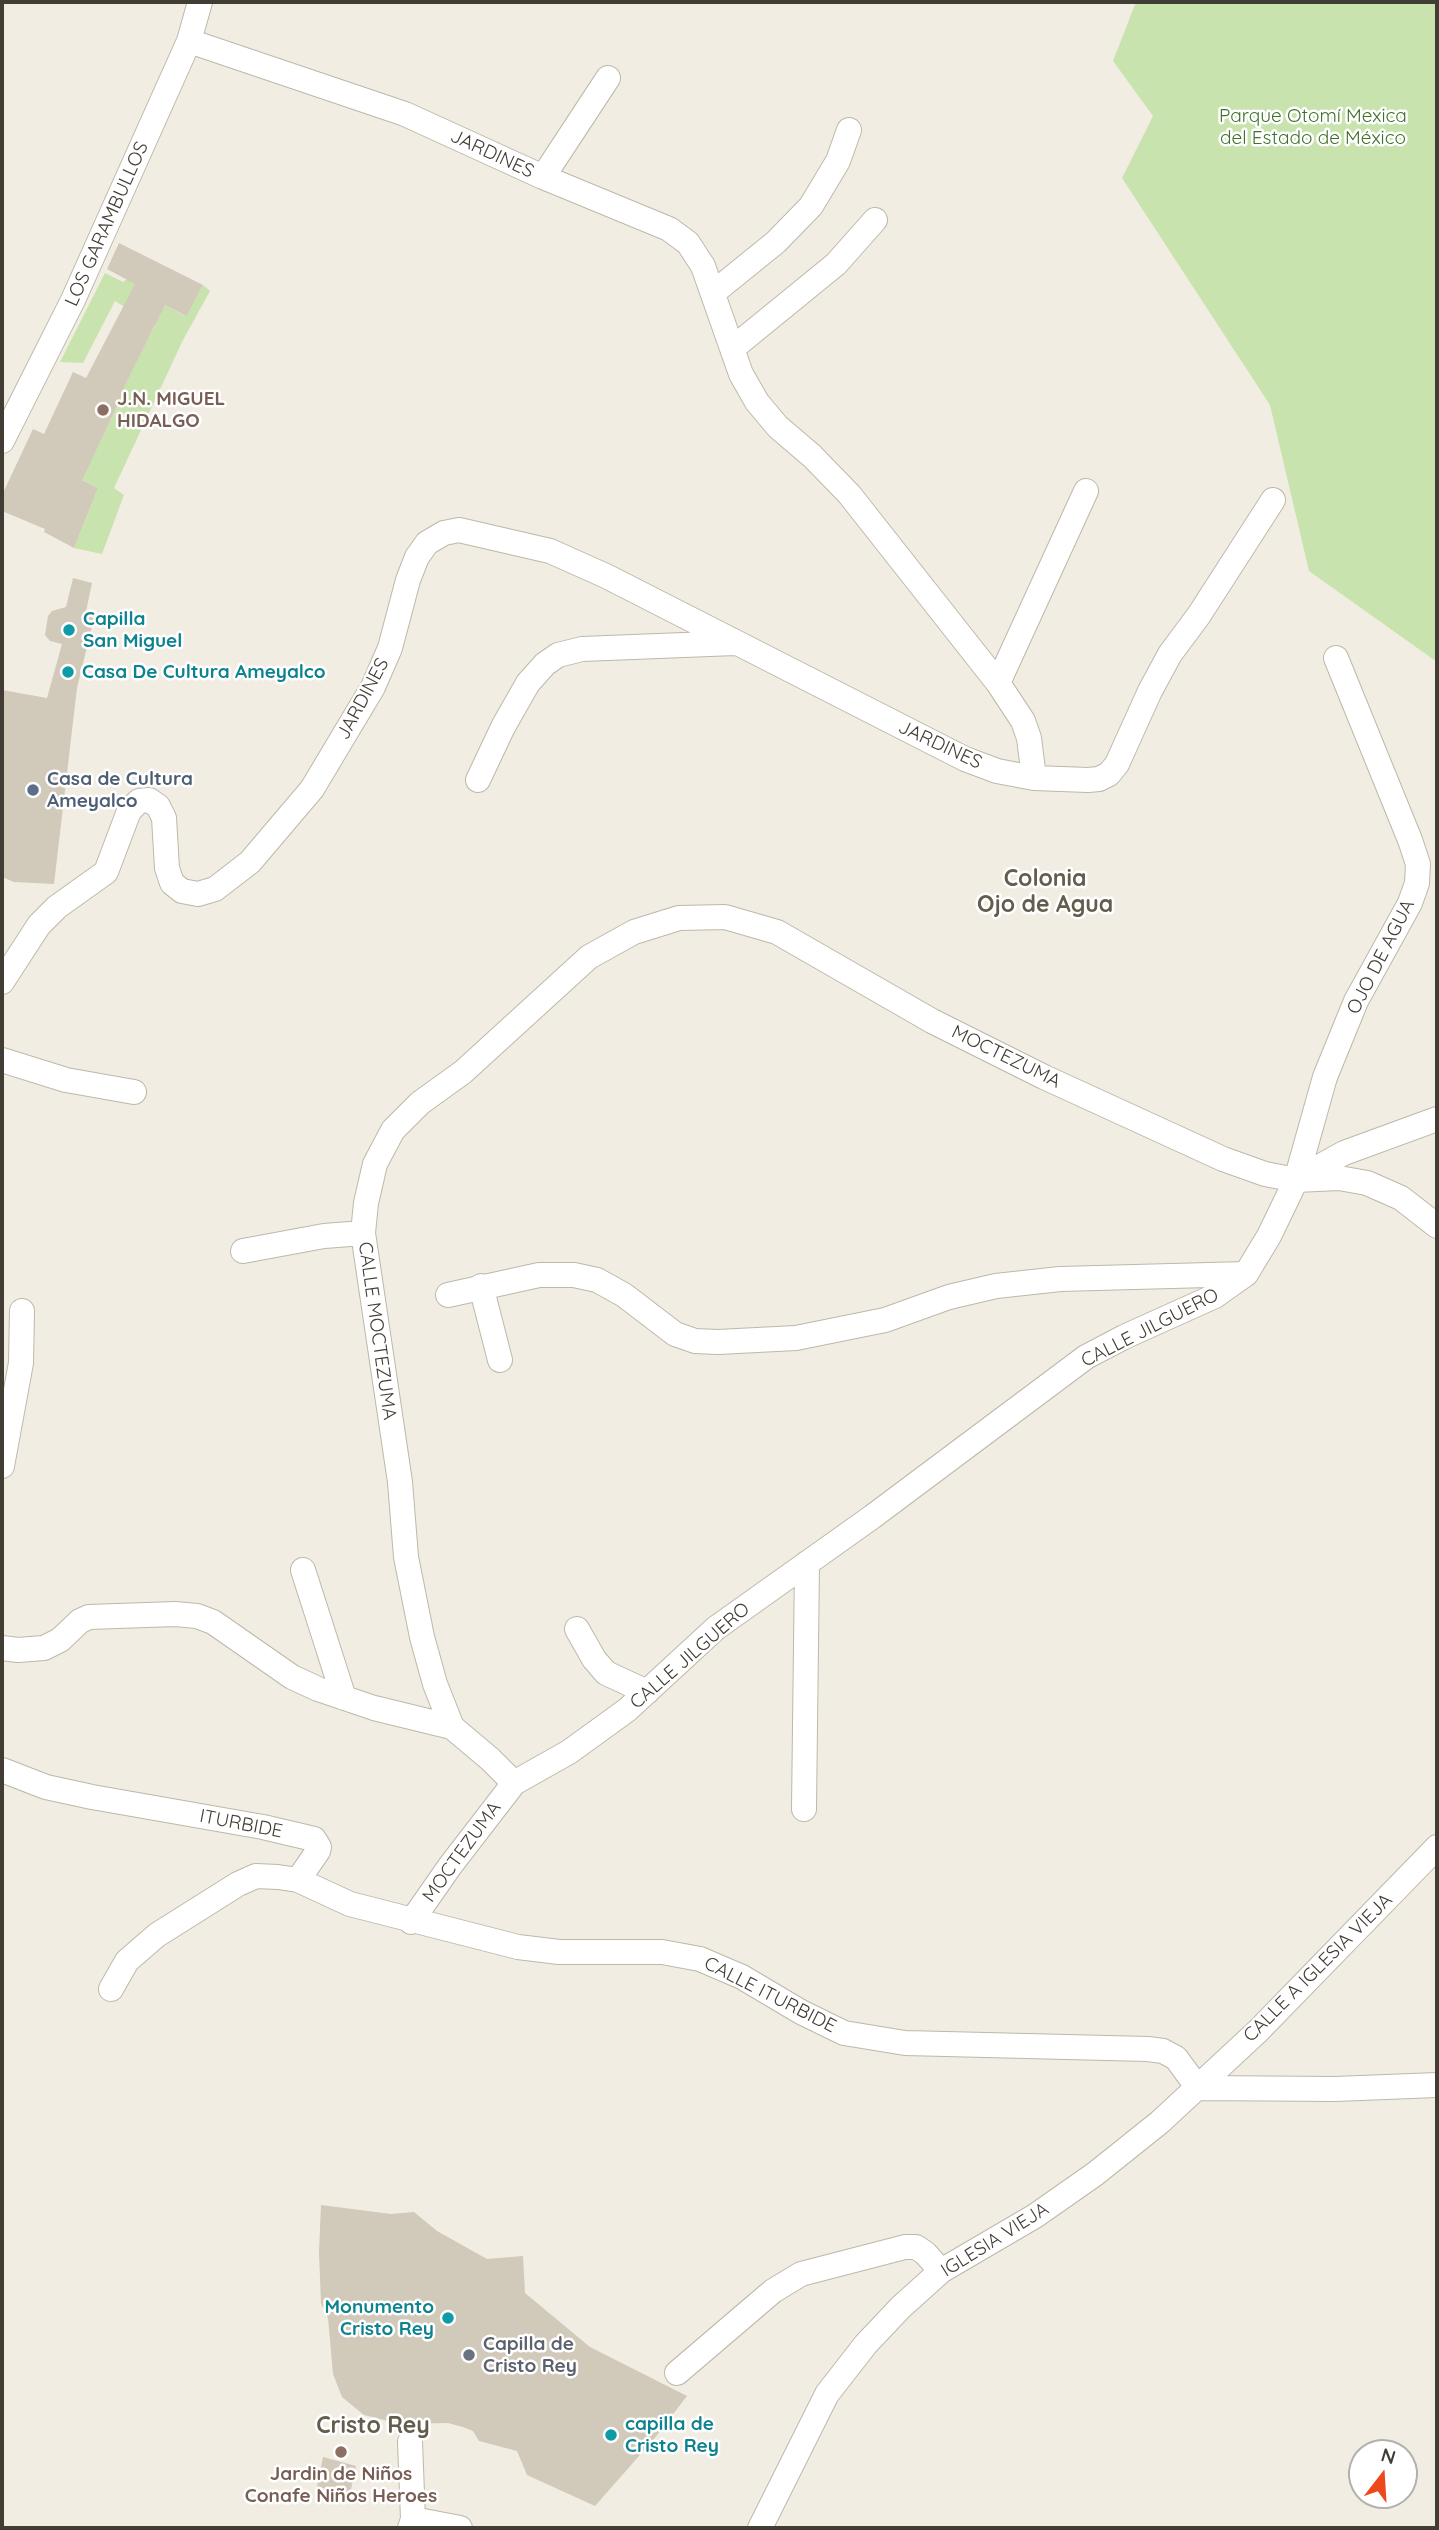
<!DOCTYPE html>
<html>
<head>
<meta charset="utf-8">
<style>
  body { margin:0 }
  #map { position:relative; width:1439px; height:2530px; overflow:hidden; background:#f1ede3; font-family:Quicksand,sans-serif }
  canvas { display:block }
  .frame { position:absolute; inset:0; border:4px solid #423d34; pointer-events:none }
  .north { position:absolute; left:1348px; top:2439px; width:70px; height:70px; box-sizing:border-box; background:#fff; border:2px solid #b3b1ae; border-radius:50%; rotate:17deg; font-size:19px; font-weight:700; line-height:28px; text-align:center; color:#423d34 }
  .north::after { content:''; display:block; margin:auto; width:24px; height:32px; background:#ee481d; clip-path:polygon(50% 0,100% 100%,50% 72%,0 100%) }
</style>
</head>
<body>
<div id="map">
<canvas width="1439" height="2530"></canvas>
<div class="frame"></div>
<div class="north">N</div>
</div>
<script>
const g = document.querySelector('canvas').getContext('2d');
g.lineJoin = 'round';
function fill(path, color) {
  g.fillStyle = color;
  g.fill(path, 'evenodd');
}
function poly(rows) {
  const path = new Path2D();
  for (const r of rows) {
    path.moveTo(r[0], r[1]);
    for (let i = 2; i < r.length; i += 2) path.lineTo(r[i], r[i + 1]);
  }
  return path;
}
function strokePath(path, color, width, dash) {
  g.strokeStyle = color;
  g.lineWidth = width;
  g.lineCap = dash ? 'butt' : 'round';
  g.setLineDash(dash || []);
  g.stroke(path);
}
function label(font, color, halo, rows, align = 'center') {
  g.font = font + ' Quicksand,sans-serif';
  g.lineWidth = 5;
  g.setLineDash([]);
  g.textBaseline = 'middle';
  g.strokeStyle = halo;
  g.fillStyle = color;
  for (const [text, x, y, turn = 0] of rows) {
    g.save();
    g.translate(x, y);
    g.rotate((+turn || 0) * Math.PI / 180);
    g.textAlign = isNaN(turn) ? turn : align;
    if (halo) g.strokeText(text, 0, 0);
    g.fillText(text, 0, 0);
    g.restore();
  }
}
const green = poly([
  [1136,2,1437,2,1437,662,1309,571,1270,405,1122,178,1153,116,1113,61],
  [105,273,123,282,127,279,165,301,165,305,185,316,203,285,210,291,183,340,114,488,124,495,102,554,74,548,98,488,71,474,93,456,123,395,119,392,155,326,115,301,83,363,60,362]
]);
const building = poly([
  [119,243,203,285,186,316,165,305,121,393,123,394,82,480,98,488,74,548,44,532,45,529,2,511,2,495,33,429,44,434,73,372,86,378,135,284,107,269],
  [73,578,92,583,85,616,94,618,77,688,54,884,14,882,2,877,2,690,47,698,62,644,50,641,45,635,48,616,52,611,66,607],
  [321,2205,391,2214,414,2212,437,2231,487,2259,523,2256,525,2293,590,2347,687,2396,654,2439,595,2506,527,2475,517,2451,479,2441,473,2431,463,2427,448,2423,400,2424,364,2415,342,2397,333,2374,328,2318,321,2304,319,2252],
  [323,2457,356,2466,350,2494,317,2487]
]);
const minor = poly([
  [543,177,608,78],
  [713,293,776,242,811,206,838,161,849,130],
  [733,348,836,264,875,220],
  [2,441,73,300,189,41,200,2],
  [998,683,1086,491],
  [1034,778,1088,780,1099,779,1109,774,1117,764,1150,691,1170,654,1199,615,1273,500],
  [478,780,503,727,528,683,545,664,558,655,582,649,735,643],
  [2,982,39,925,57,907,106,872,129,811,139,801,149,800,158,806,164,818,167,868,172,883,182,891,198,894,215,889,250,862,312,789,373,687,390,648,408,580,417,557,427,543,444,533,459,530,550,551,606,576,965,759,997,771,1034,778,1029,738,1023,721,998,683,849,494,812,456,778,427,757,402,741,374,703,266,688,243,669,229,543,177,405,114,189,41],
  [2,1060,66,1080,134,1092],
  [1299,1178,1344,1153,1437,1119],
  [243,1251,324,1236,363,1233],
  [481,1286,500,1360],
  [448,1295,539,1275,574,1275,597,1280,624,1295,675,1334,695,1341,718,1342,796,1338,885,1320,949,1297,996,1286,1060,1279,1246,1274],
  [2,1466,21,1363,22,1311],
  [303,1570,344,1698],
  [577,1629,594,1659,606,1673,647,1692],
  [2,1648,18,1650,44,1648,60,1640,80,1621,89,1617,175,1614,197,1616,213,1622,292,1677,318,1689,374,1708,452,1727,490,1759,514,1783],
  [452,1727,435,1684,422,1637,406,1557,400,1482,363,1233,366,1203,375,1164,393,1130,420,1103,463,1072,589,957,634,932,679,918,725,917,777,932,932,1021,1044,1077,1223,1159,1265,1174,1296,1180,1339,1178,1367,1183,1401,1198,1437,1226],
  [2,1770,46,1787,92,1797,263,1827,314,1839,319,1847,318,1851,298,1880],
  [804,1809,807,1563],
  [411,1922,450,1866,514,1783,569,1752,627,1710,716,1628,872,1517,1086,1357,1124,1337,1215,1296,1246,1274,1269,1236,1296,1180,1325,1077,1356,1001,1410,903,1417,883,1418,864,1410,840,1336,658],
  [111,1989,127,1961,157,1935,238,1884,256,1876,278,1877,298,1880,350,1904,518,1947,559,1952,662,1952,700,1959,742,1977,801,2012,844,2033,905,2043,1148,2049,1163,2051,1176,2058,1198,2088],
  [1198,2088,1335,2089,1437,2085],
  [677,2373,773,2291,801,2274,905,2247,916,2247,925,2253,941,2271],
  [413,2519,460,2528],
  [410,2528,413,2519,410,2442],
  [760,2528,827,2394,866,2344,901,2307,941,2271,1035,2216,1095,2174,1160,2122,1258,2031,1437,1847]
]);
const markers = [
  [103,410,7,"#8d6e63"],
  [69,630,7,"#0f9aa8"],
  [68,672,7,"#0f9aa8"],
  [33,790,7,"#5c6f8a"],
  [448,2318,7,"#0f9aa8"],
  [469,2355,7,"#6b7280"],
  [611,2435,7,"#0f9aa8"],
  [341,2452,7,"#8d6e63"]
];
const parkNames = [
  ["Parque Otomí Mexica",1313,116],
  ["del Estado de México",1313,138]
];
const streetNames = [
  ["JARDINES",492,154,25],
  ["LOS GARAMBULLOS",107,224,-66],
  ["JARDINES",363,699,-62],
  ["JARDINES",940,745,25],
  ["OJO DE AGUA",1381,957,-63],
  ["MOCTEZUMA",1006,1057,26],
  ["CALLE JILGUERO",1150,1328,-27],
  ["CALLE MOCTEZUMA",377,1331,82],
  ["CALLE JILGUERO",690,1656,-41],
  ["ITURBIDE",241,1824,11],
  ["MOCTEZUMA",462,1852,-54],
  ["CALLE A IGLESIA VIEJA",1318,1968,-45],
  ["CALLE ITURBIDE",770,1995,27],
  ["IGLESIA VIEJA",995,2240,-32]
];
const educationNames = [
  ["J.N. MIGUEL",117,399],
  ["HIDALGO",117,421],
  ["Jardin de Niños",341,2474,"center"],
  ["Conafe Niños Heroes",341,2496,"center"]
];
const cultureNames = [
  ["Capilla",83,619],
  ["San Miguel",83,641],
  ["Casa De Cultura Ameyalco",82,672],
  ["Monumento",434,2307,"right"],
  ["Cristo Rey",434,2329,"right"],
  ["capilla de",625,2424],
  ["Cristo Rey",625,2446]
];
const serviceNames = [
  ["Casa de Cultura",47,779],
  ["Ameyalco",47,801]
];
const worshipNames = [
  ["Capilla de",483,2344],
  ["Cristo Rey",483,2366]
];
const quarterNames = [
  ["Colonia",1045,879],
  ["Ojo de Agua",1045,905],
  ["Cristo Rey",373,2426]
];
fill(green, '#c8e3ad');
fill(building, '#d1c9b9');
strokePath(minor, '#beb8a9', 26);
strokePath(minor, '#fff', 24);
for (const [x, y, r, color] of markers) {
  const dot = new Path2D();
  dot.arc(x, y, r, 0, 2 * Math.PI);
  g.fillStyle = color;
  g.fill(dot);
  strokePath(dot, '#fff', 2.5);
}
label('19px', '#41702b', '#fff', parkNames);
label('19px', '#423d34', '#fff', streetNames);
label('bold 19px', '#785e54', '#fff', educationNames, 'left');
label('bold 19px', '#0d838f', '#fff', cultureNames, 'left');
label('bold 19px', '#4e5e75', '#fff', serviceNames, 'left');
label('bold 19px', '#5b616d', '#fff', worshipNames, 'left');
label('bold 23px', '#645c4c', '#fff', quarterNames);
</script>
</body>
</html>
